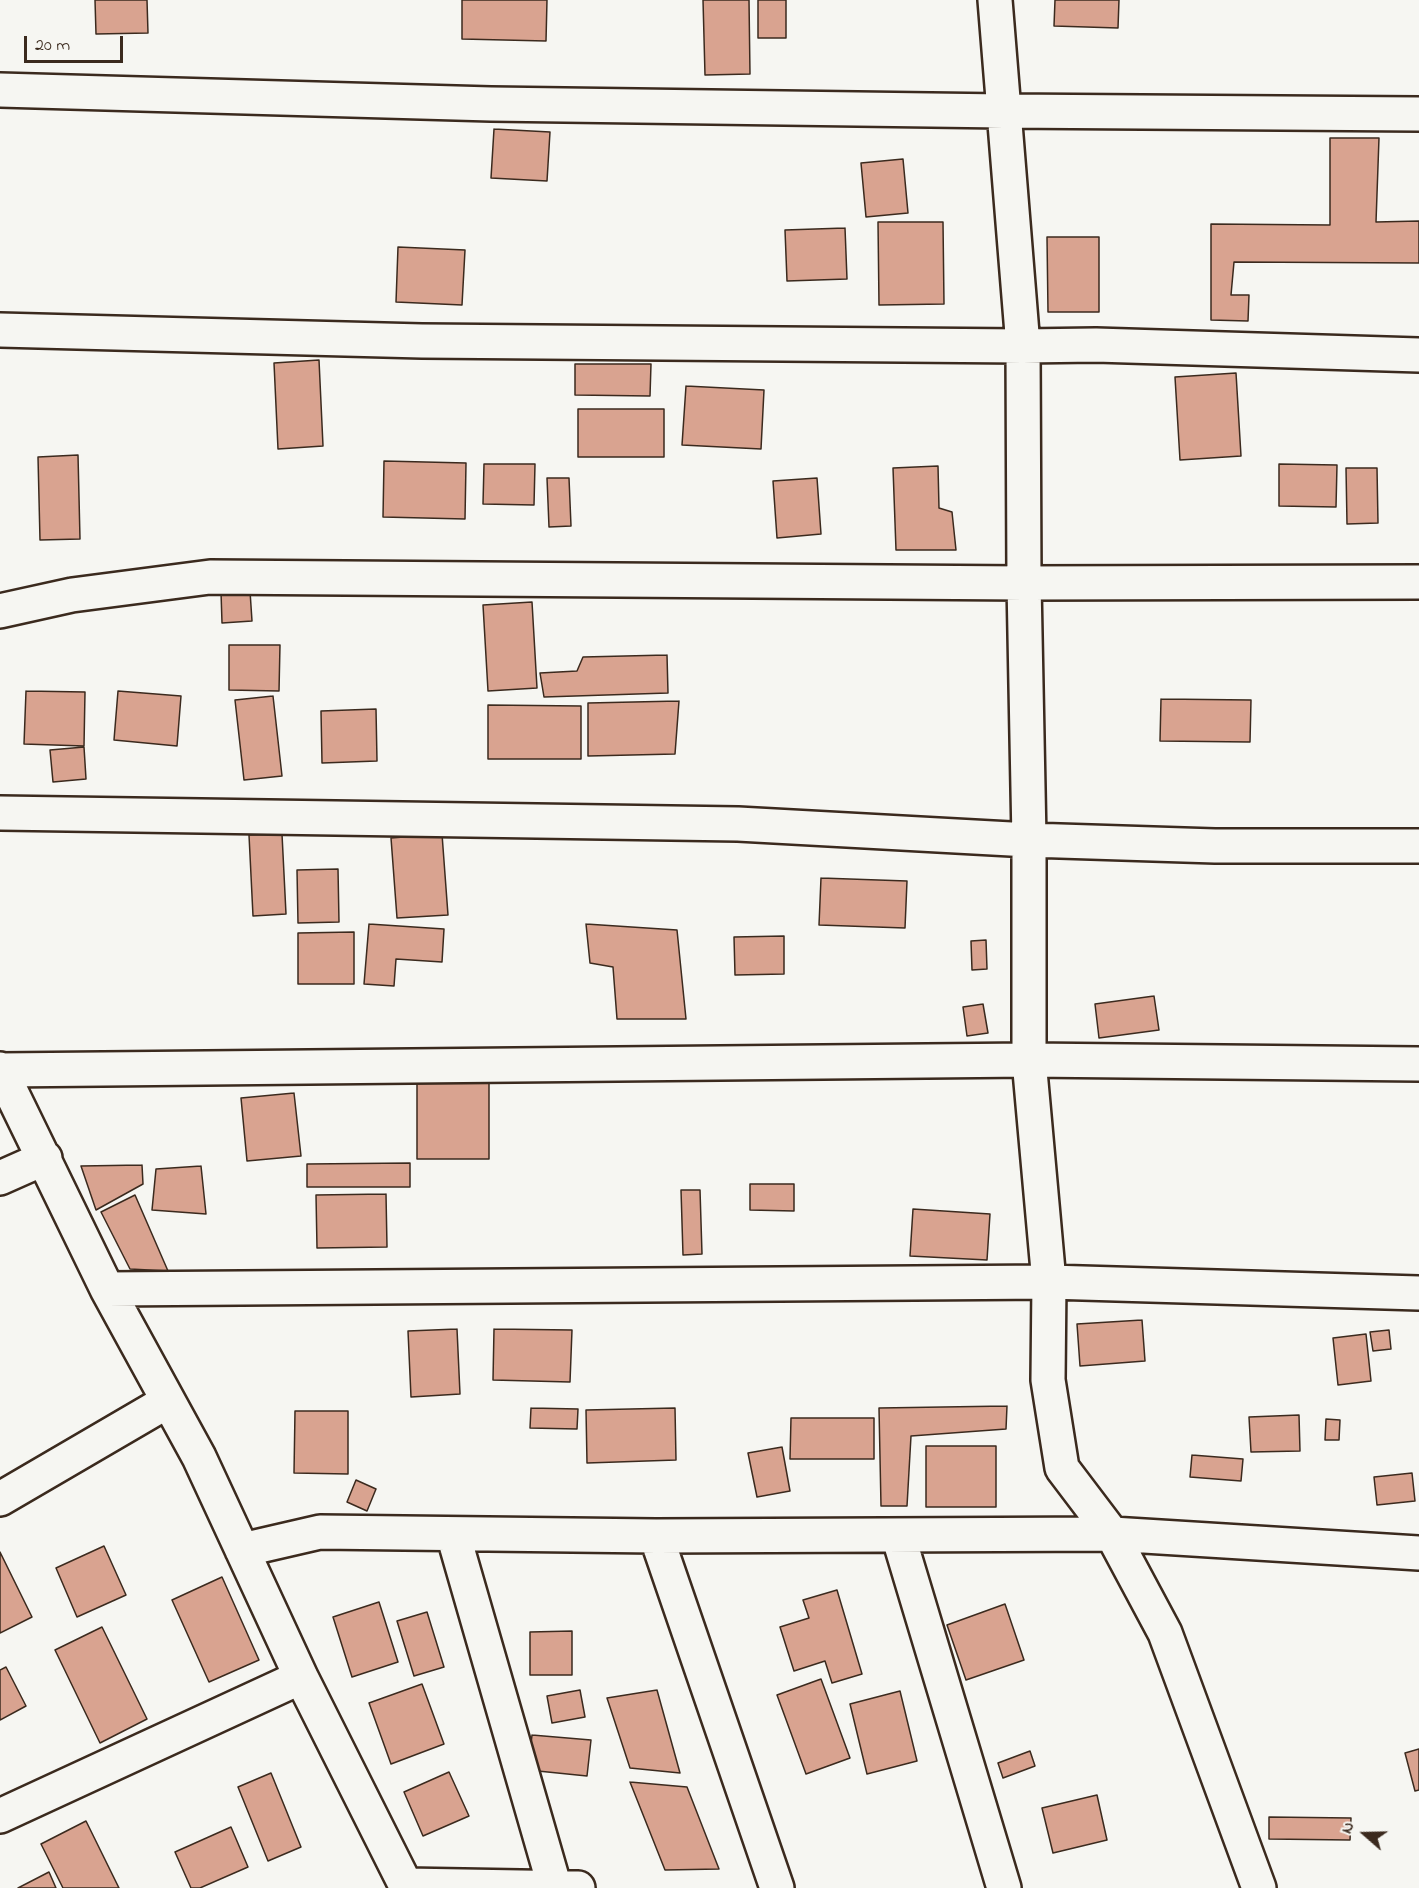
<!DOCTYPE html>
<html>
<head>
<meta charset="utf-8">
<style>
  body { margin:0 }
  #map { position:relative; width:1419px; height:1888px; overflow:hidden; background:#f6f6f2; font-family:"Indie Flower",sans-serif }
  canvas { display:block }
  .north { position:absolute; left:1335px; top:1804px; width:60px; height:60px; -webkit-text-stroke:4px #f6f6f2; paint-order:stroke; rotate:290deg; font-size:16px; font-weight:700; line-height:24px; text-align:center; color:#3b2a1e }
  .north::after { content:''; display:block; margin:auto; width:21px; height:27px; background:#3b2a1e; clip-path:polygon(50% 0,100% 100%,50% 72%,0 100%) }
  .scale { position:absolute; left:24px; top:36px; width:99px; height:27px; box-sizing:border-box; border:3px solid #3b2a1e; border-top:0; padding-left:8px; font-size:18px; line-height:21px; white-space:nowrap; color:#3b2a1e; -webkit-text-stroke:4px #f6f6f2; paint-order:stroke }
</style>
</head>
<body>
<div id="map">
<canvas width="1419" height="1888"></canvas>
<div class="north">N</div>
<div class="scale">20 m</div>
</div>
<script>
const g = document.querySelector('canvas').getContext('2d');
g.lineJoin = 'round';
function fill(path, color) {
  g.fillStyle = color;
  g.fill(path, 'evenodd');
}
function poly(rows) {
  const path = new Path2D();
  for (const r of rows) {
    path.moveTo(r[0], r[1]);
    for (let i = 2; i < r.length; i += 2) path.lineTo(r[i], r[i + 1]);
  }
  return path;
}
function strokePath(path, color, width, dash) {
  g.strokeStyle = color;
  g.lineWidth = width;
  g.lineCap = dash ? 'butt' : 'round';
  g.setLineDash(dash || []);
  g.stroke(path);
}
const building = poly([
  [95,0,147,0,148,33,96,34,95,0],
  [462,0,547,0,546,41,462,39,462,0],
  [703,0,749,0,750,74,705,75,703,0],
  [758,0,786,0,786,38,758,38,758,0],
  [1055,0,1119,0,1118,28,1054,26,1055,0],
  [494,129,550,132,547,181,491,178,494,129],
  [1330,138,1379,138,1376,222,1419,221,1419,263,1234,262,1231,295,1249,295,1248,321,1211,320,1211,224,1330,225,1330,138],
  [903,159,908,213,866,217,861,163,903,159],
  [878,222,943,222,944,304,879,305,878,222],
  [845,228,847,279,787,281,785,230,845,228],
  [1047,237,1099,237,1099,312,1048,312,1047,237],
  [398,247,465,250,462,305,396,302,398,247],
  [319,360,323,446,278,449,274,363,319,360],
  [575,364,651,364,650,396,575,395,575,364],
  [1236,373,1241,456,1180,460,1175,377,1236,373],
  [686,386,764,390,761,449,682,445,686,386],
  [578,409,664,409,664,457,578,457,578,409],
  [78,455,80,539,40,540,38,457,78,455],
  [384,461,466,463,465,519,383,517,384,461],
  [484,464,535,464,534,505,483,504,484,464],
  [1279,464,1337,465,1336,507,1279,506,1279,464],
  [938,466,939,508,952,512,956,550,896,550,893,468,938,466],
  [1346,468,1377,468,1378,523,1347,524,1346,468],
  [547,478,569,478,571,526,549,527,547,478],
  [817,478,821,534,777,538,773,481,817,478],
  [250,591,252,621,222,623,221,592,250,591],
  [532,602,537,688,488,691,483,605,532,602],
  [229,645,280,645,279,691,229,690,229,645],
  [667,655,668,693,544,697,540,673,577,671,583,657,667,655],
  [26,691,85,692,84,746,24,744,26,691],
  [118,691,181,696,177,746,114,740,118,691],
  [273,696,282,776,244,780,235,700,273,696],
  [1161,699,1251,700,1250,742,1160,741,1161,699],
  [679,701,675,754,588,756,588,703,679,701],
  [488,705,581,706,581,759,488,759,488,705],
  [376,709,377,761,322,763,321,711,376,709],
  [84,747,86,779,53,782,50,750,84,747],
  [282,834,286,914,253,916,249,835,282,834],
  [442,834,448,915,397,918,391,838,442,834],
  [338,869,339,922,298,923,297,870,338,869],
  [821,878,907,881,905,928,819,925,821,878],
  [369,924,444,929,442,962,396,959,394,986,364,984,369,924],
  [586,924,677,930,686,1019,617,1019,613,967,590,963,586,924],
  [354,932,354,984,298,984,298,933,354,932],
  [784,936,784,974,735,975,734,937,784,936],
  [986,940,987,969,972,970,971,941,986,940],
  [1154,996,1159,1030,1099,1038,1095,1004,1154,996],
  [983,1004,988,1033,967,1036,963,1007,983,1004],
  [417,1077,489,1077,489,1159,417,1159,417,1077],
  [294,1093,301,1156,247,1161,241,1098,294,1093],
  [410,1163,410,1187,307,1187,307,1164,410,1163],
  [142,1165,143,1184,96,1210,81,1166,142,1165],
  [201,1166,206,1214,152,1210,156,1169,201,1166],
  [750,1184,794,1184,794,1211,750,1210,750,1184],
  [681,1190,700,1190,702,1254,683,1255,681,1190],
  [386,1194,387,1247,317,1248,316,1195,386,1194],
  [135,1195,168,1271,130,1269,101,1212,135,1195],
  [913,1209,990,1214,987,1260,910,1256,913,1209],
  [1142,1320,1145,1361,1080,1366,1077,1324,1142,1320],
  [457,1329,460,1394,411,1397,408,1331,457,1329],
  [494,1329,572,1330,570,1382,493,1380,494,1329],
  [1389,1330,1391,1349,1373,1351,1370,1332,1389,1330],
  [1366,1334,1371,1381,1338,1385,1333,1338,1366,1334],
  [1007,1406,1006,1429,911,1436,907,1506,881,1506,879,1408,1007,1406],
  [531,1408,578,1409,577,1429,530,1428,531,1408],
  [675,1408,676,1460,587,1463,586,1410,675,1408],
  [295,1411,348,1411,348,1474,294,1473,295,1411],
  [1299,1415,1300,1451,1251,1452,1249,1417,1299,1415],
  [791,1418,874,1418,874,1459,790,1459,791,1418],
  [1326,1419,1340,1420,1339,1440,1325,1440,1326,1419],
  [926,1446,996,1446,996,1507,926,1507,926,1446],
  [782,1447,790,1491,757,1497,748,1453,782,1447],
  [1192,1455,1243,1459,1241,1481,1190,1477,1192,1455],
  [1412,1473,1415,1501,1377,1505,1374,1477,1412,1473],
  [356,1480,376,1489,367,1511,347,1502,356,1480],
  [104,1546,126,1595,77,1617,56,1568,104,1546],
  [0,1552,32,1617,0,1633,0,1552],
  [222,1577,259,1660,209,1682,172,1600,222,1577],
  [837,1590,862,1674,832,1683,825,1661,794,1671,780,1627,809,1618,803,1600,837,1590],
  [379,1602,398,1662,352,1677,333,1617,379,1602],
  [1005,1604,1024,1660,966,1680,947,1625,1005,1604],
  [427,1612,444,1667,414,1676,397,1621,427,1612],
  [102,1627,147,1719,100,1743,55,1650,102,1627],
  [572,1631,572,1675,530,1675,530,1632,572,1631],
  [6,1667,26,1706,0,1720,0,1670,6,1667],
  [821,1679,850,1758,806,1774,777,1695,821,1679],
  [422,1684,444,1744,391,1764,369,1703,422,1684],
  [580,1690,585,1717,552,1723,547,1696,580,1690],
  [657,1690,680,1773,630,1768,607,1698,657,1690],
  [900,1691,917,1761,867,1774,850,1704,900,1691],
  [532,1735,591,1740,587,1776,528,1770,532,1735],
  [1419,1749,1419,1790,1415,1791,1405,1753,1419,1749],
  [1030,1751,1035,1766,1003,1778,998,1763,1030,1751],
  [449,1772,469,1816,423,1836,404,1792,449,1772],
  [271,1773,301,1847,268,1861,238,1787,271,1773],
  [630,1782,687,1787,719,1869,665,1870,630,1782],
  [1097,1795,1107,1840,1053,1853,1042,1808,1097,1795],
  [1269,1817,1351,1818,1350,1840,1269,1839,1269,1817],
  [86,1821,119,1888,63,1888,41,1844,86,1821],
  [231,1827,248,1867,200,1888,191,1888,175,1852,231,1827],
  [49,1872,56,1888,18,1888,49,1872]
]);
const minor = poly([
  [995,0,1023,346,1024,583,1029,840,1029,1060,1049,1282,1048,1380,1062,1468,1112,1534,1165,1633,1259,1888],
  [0,90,491,104,1004,111,1419,114],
  [0,330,422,341,1023,346,1096,345,1419,355],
  [0,611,72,595,210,577,1024,583,1419,582],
  [0,813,738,824,1029,840,1215,846,1419,846],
  [0,1069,107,1289,199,1457,301,1677,407,1888],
  [0,1070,1029,1060,1419,1064],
  [0,1178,45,1158],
  [107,1289,1049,1282,1419,1293],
  [0,1499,168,1401],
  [453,1534,555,1888],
  [898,1535,1004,1888],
  [656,1536,777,1888],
  [242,1550,320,1532,656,1536,1112,1534,1419,1553],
  [0,1816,301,1677],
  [406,1885,578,1888]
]);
fill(building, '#d9a390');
strokePath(building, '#3b2a1e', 1.5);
strokePath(minor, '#3b2a1e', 38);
strokePath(minor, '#f6f6f2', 33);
</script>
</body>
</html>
